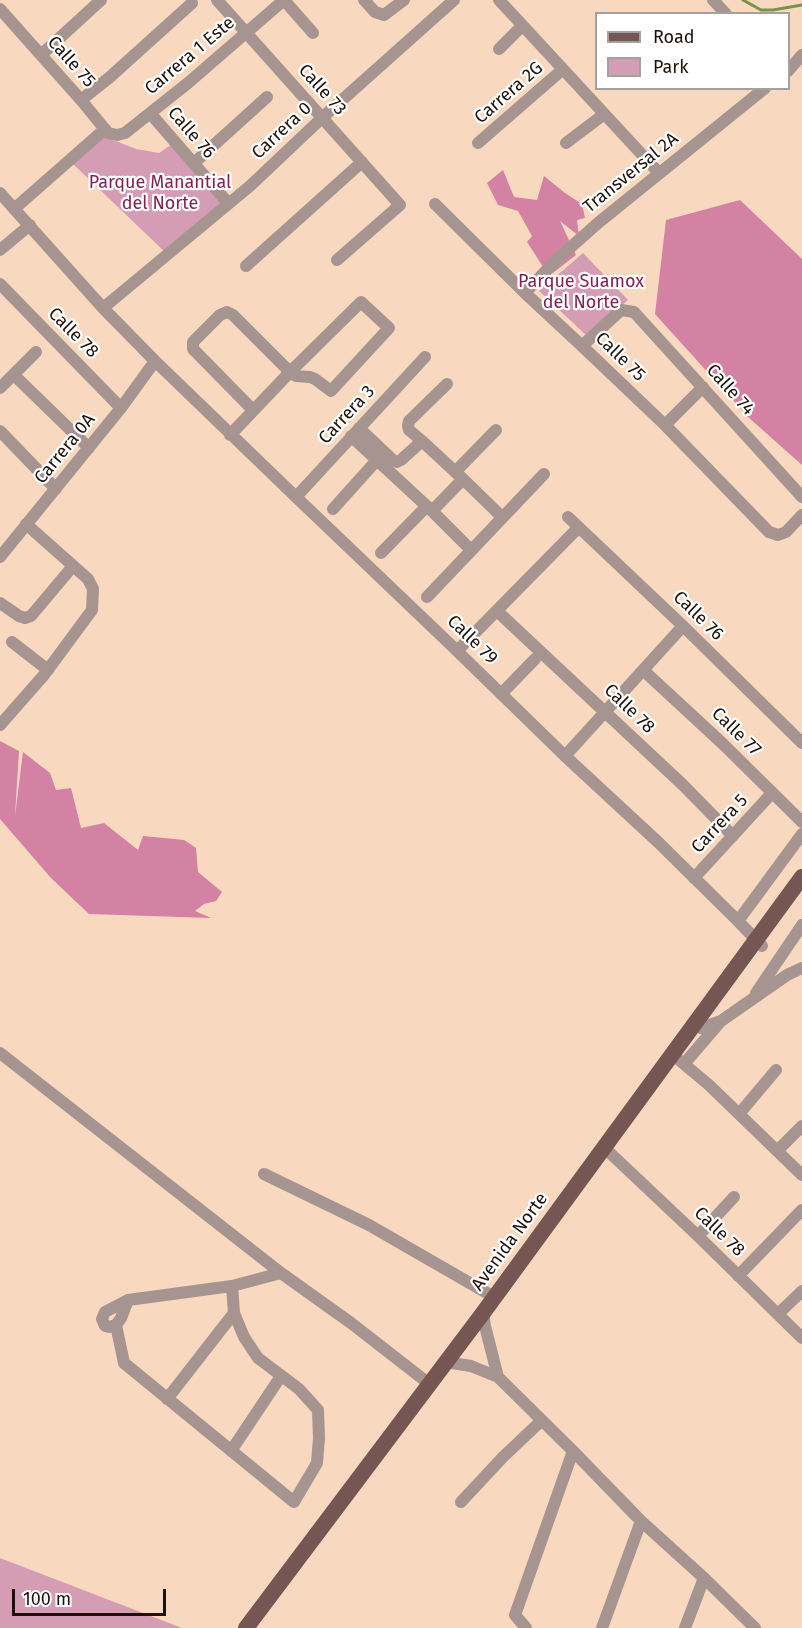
<!DOCTYPE html>
<html>
<head>
<meta charset="utf-8">
<style>
  body { margin:0 }
  #map { position:relative; width:802px; height:1628px; overflow:hidden; background:#f8d9bf; font-family:"Fira Sans",sans-serif }
  canvas { display:block }
  .legend { position:absolute; left:595px; top:12px; width:195px; height:78px; box-sizing:border-box; background:#fff; border:2px solid #a4a09d; margin:0; padding:8px 10px; list-style:none; font-size:18px; color:#1c1209 }
  .legend li { display:flex; align-items:center; gap:12px; height:30px }
  .legend b { width:30px; border:2px solid #a4a09d }
  .scale { position:absolute; left:12px; top:1589px; width:154px; height:27px; box-sizing:border-box; border:3px solid #1c1209; border-top:0; padding-left:8px; font-size:18px; line-height:21px; white-space:nowrap; color:#1c1209; -webkit-text-stroke:4px #fff; paint-order:stroke }
</style>
</head>
<body>
<div id="map">
<canvas width="802" height="1628"></canvas>
<ul class="legend">
<li><b style="height:8px;background:#755652"></b>Road</li>
<li><b style="height:16px;background:#d49db3"></b>Park</li>
</ul>
<div class="scale">100 m</div>
</div>
<script>
const g = document.querySelector('canvas').getContext('2d');
g.lineJoin = 'round';
function fill(path, color) {
  g.fillStyle = color;
  g.fill(path, 'evenodd');
}
function poly(rows) {
  const path = new Path2D();
  for (const r of rows) {
    path.moveTo(r[0], r[1]);
    for (let i = 2; i < r.length; i += 2) path.lineTo(r[i], r[i + 1]);
  }
  return path;
}
function strokePath(path, color, width, dash) {
  g.strokeStyle = color;
  g.lineWidth = width;
  g.lineCap = dash ? 'butt' : 'round';
  g.setLineDash(dash || []);
  g.stroke(path);
}
function label(font, color, halo, rows, align = 'center') {
  g.font = font + ' "Fira Sans",sans-serif';
  g.lineWidth = 4.5;
  g.setLineDash([]);
  g.textBaseline = 'middle';
  g.strokeStyle = halo;
  g.fillStyle = color;
  for (const [text, x, y, turn = 0] of rows) {
    g.save();
    g.translate(x, y);
    g.rotate((+turn || 0) * Math.PI / 180);
    g.textAlign = isNaN(turn) ? turn : align;
    if (halo) g.strokeText(text, 0, 0);
    g.fillText(text, 0, 0);
    g.restore();
  }
}
const green = poly([
  [103,136,136,149,159,153,171,145,222,203,166,253,73,164],
  [583,253,628,300,587,336,539,291],
  [0,1558,182,1628,0,1628]
]);
const forest = poly([
  [503,170,514,197,537,200,544,176,565,193,582,204,585,218,577,220,579,236,560,221,576,255,549,276,527,242,532,236,518,211,498,205,487,183],
  [740,200,802,259,802,465,748,417,655,314,666,220],
  [0,741,19,751,15,816,23,752,50,773,56,790,71,788,81,828,104,823,138,850,143,836,184,840,196,848,198,872,222,892,216,901,204,904,195,911,211,918,89,914,51,878,0,819]
]);
const stream = poly([
  [743,0,761,10,773,10,802,5]
]);
const minor = poly([
  [217,0,400,205,337,260],
  [284,0,313,33],
  [364,0,375,12,384,15,404,0],
  [499,0,659,173],
  [713,0,726,14],
  [0,9,81,100,108,133,117,135,125,133,188,83,284,0],
  [499,49,522,26],
  [41,55,101,0],
  [788,71,802,55],
  [81,100,110,77,192,3],
  [150,113,228,203],
  [478,143,562,70],
  [566,143,603,115],
  [194,163,267,97],
  [0,193,103,308,155,361,296,497,452,646,565,756,659,843,738,921,762,946],
  [435,204,525,293,582,346,665,425,769,532,778,535,786,532,802,515],
  [14,209,105,129],
  [0,250,30,225],
  [246,266,362,162],
  [0,284,121,408],
  [525,293,554,262,598,223,765,88],
  [103,308,250,186,323,117,454,0],
  [582,346,621,310,634,312,802,497],
  [14,375,89,448],
  [0,388,36,352],
  [665,425,703,387],
  [0,431,56,489],
  [230,435,290,372,361,302,389,328,331,391,315,379,310,377,296,376,290,372,233,315,227,312,220,315,193,342,193,349,253,410],
  [351,436,432,511,463,479,422,441,401,460,397,462,393,460,359,428],
  [422,441,409,430,408,426,409,421,447,384],
  [455,472,496,430],
  [463,479,502,517],
  [296,497,425,357],
  [333,509,377,460],
  [432,511,471,550],
  [568,517,683,626,802,743],
  [381,553,427,506],
  [0,557,121,408,155,361],
  [427,597,544,474],
  [0,603,19,616,25,618,31,616,73,566],
  [497,611,683,785,733,836],
  [12,642,48,670],
  [457,651,578,528],
  [643,670,723,744,802,822],
  [501,694,535,659],
  [0,725,44,675,92,610,93,589,88,579,26,524],
  [565,756,683,626],
  [694,878,772,793],
  [738,921,802,834],
  [756,993,802,925],
  [701,1028,721,1021,787,975,802,968],
  [0,1053,281,1273,351,1323,423,1379,430,1382],
  [678,1059,709,1085,802,1175],
  [684,1064,720,1022],
  [739,1114,776,1070],
  [777,1151,802,1126],
  [610,1153,698,1236,802,1338],
  [264,1174,369,1225,494,1297],
  [698,1236,734,1197],
  [738,1276,802,1210],
  [128,1300,121,1318,116,1325,109,1327,105,1326,102,1319,105,1312,128,1300,232,1286,281,1273],
  [483,1313,485,1326,498,1377],
  [778,1314,802,1291],
  [116,1325,124,1363,294,1502,317,1463,319,1438,318,1410,299,1389,258,1358,244,1337,234,1313,232,1286],
  [445,1362,471,1366,498,1377,573,1451,641,1521,704,1578,755,1628],
  [167,1399,234,1313],
  [231,1451,281,1376],
  [461,1502,503,1457,541,1421],
  [526,1628,515,1615,573,1451],
  [602,1628,641,1521],
  [685,1628,704,1578]
]);
const primary = poly([
  [246,1628,483,1313,802,877]
]);
const streetNames = [
  ["Carrera 1 Este",190,56,-40],
  ["Calle 75",71,62,48],
  ["Calle 73",322,90,48],
  ["Carrera 2G",509,93,-41],
  ["Carrera 0",282,131,-43],
  ["Calle 76",191,133,49],
  ["Transversal 2A",631,173,-39],
  ["Calle 78",73,333,45],
  ["Calle 75",620,357,44],
  ["Calle 74",730,390,48],
  ["Carrera 3",347,415,-47],
  ["Carrera 0A",65,449,-51],
  ["Calle 76",698,616,44],
  ["Calle 79",472,640,44],
  ["Calle 78",629,709,44],
  ["Calle 77",736,732,44],
  ["Carrera 5",720,824,-47],
  ["Calle 78",719,1232,44],
  ["Avenida Norte",510,1242,-54]
];
const parkNames = [
  ["Parque Manantial",160,183],
  ["del Norte",160,204],
  ["Parque Suamox",581,282],
  ["del Norte",581,303]
];
fill(green, '#d49db3');
fill(forest, '#d382a4');
strokePath(stream, '#74954b', 3);
strokePath(minor, '#a69491', 12);
strokePath(primary, '#755652', 16);
label('18px', '#1c1209', '#fff', streetNames);
label('18px', '#812253', '#fff', parkNames);
</script>
</body>
</html>
